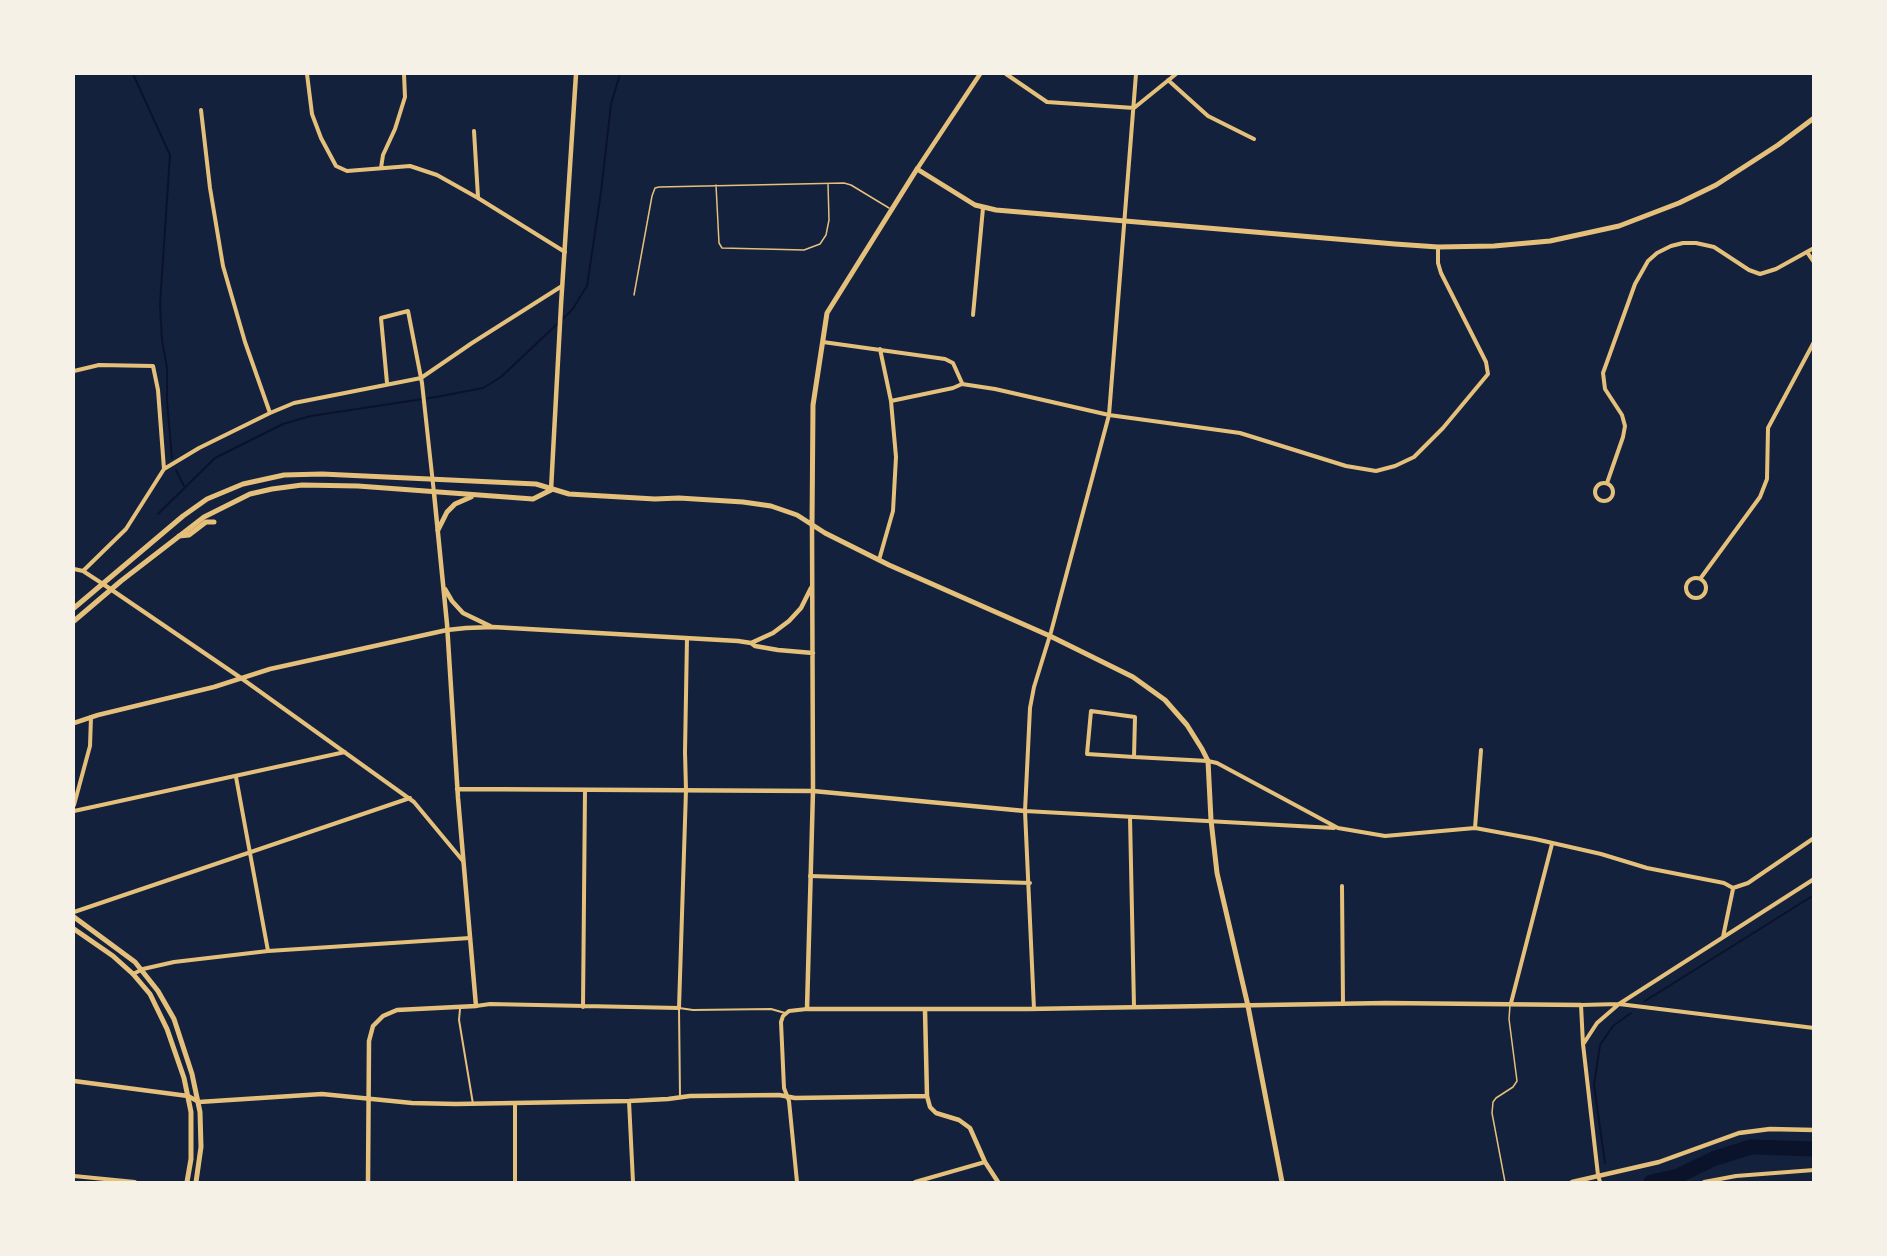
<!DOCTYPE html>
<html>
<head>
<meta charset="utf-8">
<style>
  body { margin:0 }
  #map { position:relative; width:1887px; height:1256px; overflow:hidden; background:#14213d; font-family:"Public Sans",sans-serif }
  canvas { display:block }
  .frame { position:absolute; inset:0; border:75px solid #f6f1e7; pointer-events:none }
</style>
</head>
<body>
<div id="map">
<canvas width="1887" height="1256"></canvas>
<div class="frame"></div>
</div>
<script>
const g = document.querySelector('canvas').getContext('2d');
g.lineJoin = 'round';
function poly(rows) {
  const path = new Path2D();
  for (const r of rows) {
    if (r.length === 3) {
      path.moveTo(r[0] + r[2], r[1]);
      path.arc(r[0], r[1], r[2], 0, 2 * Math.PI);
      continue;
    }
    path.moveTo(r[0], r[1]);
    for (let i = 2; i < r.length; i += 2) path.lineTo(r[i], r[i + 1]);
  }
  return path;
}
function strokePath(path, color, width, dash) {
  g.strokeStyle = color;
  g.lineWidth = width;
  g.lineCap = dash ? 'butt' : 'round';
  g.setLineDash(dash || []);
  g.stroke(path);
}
const stream = poly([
  [133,74,170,155,160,304,162,340,167,368,167,401,172,458],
  [176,470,184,486],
  [158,514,215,458,283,424,311,416,436,397,483,388,501,377,572,310,587,286,601,192,611,104,620,74],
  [1645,1001,1814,895],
  [1605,1163,1594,1085,1600,1045,1613,1026,1631,1013]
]);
const river = poly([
  [1651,1182,1678,1176,1713,1159,1751,1147,1814,1149]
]);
const service = poly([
  [716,185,719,243,722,248,804,250,820,244,826,235,829,220,828,184],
  [634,295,652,196,655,188,659,187,844,183,851,185,889,208],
  [1505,1182,1492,1113,1493,1102,1496,1098,1513,1087,1517,1081,1509,1019,1510,1005]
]);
const pedestrian = poly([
  [460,1009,459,1020,473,1104],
  [680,1097,679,1008,693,1010,771,1009,785,1013]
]);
const minor = poly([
  [307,74,312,114,321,138,336,166,347,171,410,166,437,175,478,198,565,252],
  [1006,74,1047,102,1134,108,1176,74],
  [1168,80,1208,116,1254,139],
  [201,110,210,188,223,266,245,342,270,413],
  [474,131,478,197],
  [381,168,383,155,395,129,405,97,404,74],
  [1807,252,1814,262],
  [973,315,983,208],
  [823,342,945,359,953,363,962,383],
  [74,371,99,365,153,366,158,390,164,469],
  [387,383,381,318,408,311,422,383,434,493],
  [891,401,953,388,962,384,995,389,1109,415,1240,433,1346,466,1376,471,1395,466,1414,457,1443,428,1488,374,1486,362,1441,273,1438,263,1438,247],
  [1604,492,9],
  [1607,483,1623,437,1625,426,1622,415,1605,389,1603,373,1635,284,1648,261,1657,253,1671,246,1683,243,1696,243,1714,247,1749,270,1760,274,1776,269,1814,248],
  [879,560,893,511,896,457,891,401,880,349],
  [74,569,83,571,103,584],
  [83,571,126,529,164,469,199,448,270,413,294,403,421,378,472,343,562,286],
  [1696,588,10],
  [1700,579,1760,497,1767,479,1768,428,1814,342],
  [241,678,414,802,463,861],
  [1134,757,1135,717,1091,711,1087,754,1134,757,1208,761,1217,763,1338,828,1385,836,1475,828,1535,839,1601,854,1647,868,1724,883,1733,888,1748,883,1814,838],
  [236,777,268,951],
  [74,805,90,746,91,717],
  [74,811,345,752],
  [1025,811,1334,828],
  [1130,817,1134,1007],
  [1475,828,1481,750],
  [810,876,1030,883],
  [1342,886,1343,1004],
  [74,912,410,798],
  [1723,937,1733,889],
  [133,974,143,969,174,962,268,951,470,938],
  [1511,1003,1552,844],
  [476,1006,490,1004,679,1008,686,790,685,752,687,638],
  [583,1007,585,790],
  [1034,1009,1025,811,1030,708,1034,687,1051,632,1109,415,1136,74],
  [1584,1043,1597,1023,1619,1004,1814,879],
  [629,1101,633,1182],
  [515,1103,515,1182],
  [74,1176,135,1182],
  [797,1182,789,1101,784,1088,781,1022,783,1016,789,1011,807,1009],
  [915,1182,985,1162],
  [1600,1182,1598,1175,1583,1044,1581,1005,1619,1004,1814,1028],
  [1704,1182,1736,1176,1814,1170]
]);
const tertiary = poly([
  [917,169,980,74],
  [551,490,561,305,576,74],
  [812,525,813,791,807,1009,1028,1009,1386,1003,1581,1005],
  [103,584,241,678],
  [445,589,452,601,463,613,490,626],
  [751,643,773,633,789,621,801,608,811,588],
  [74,723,98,715,214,687,270,669,447,630,466,628,493,627,738,641,751,643,755,646,778,650,813,653],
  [457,789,813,791,1025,811],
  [925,1010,927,1096,930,1107,936,1113,959,1120,970,1128,985,1162,998,1182],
  [74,1081,188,1096,199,1102,322,1094,412,1103,456,1104,629,1101,668,1099,690,1096,779,1095,795,1098,927,1096],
  [368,1182,369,1041,373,1026,383,1016,397,1010,476,1006,458,798,447,624,434,493],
  [1572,1182,1659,1162,1739,1133,1770,1129,1814,1130]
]);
const secondary = poly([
  [812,525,813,405,827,313,917,169,975,205,996,210,1395,244,1438,247,1494,246,1550,241,1619,226,1679,203,1716,185,1778,145,1814,118],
  [438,530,447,512,455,504,471,497],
  [179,536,189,535,206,522,214,522],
  [74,608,183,516,207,499,243,484,284,475,322,474,536,484,569,494,655,499,679,498,743,502,771,506,797,515,825,533,889,565,1050,636,1133,677,1165,700,1187,725,1202,749,1208,761,1211,820,1217,873,1248,1006,1282,1182],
  [74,621,121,581,204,517,250,494,272,489,302,485,358,486,533,499,551,490],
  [74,917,135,962,158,991,174,1019,192,1074,200,1112,201,1147,196,1182],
  [74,929,113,956,133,974,150,994,167,1029,184,1078,191,1112,191,1159,187,1182]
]);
strokePath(stream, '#0b132b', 2);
strokePath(river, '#0b132b', 15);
strokePath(service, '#e5c07b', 1.5);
strokePath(pedestrian, '#e5c07b', 2);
strokePath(minor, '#e5c07b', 4);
strokePath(tertiary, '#e5c07b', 4.5);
strokePath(secondary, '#e5c07b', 5);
</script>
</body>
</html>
